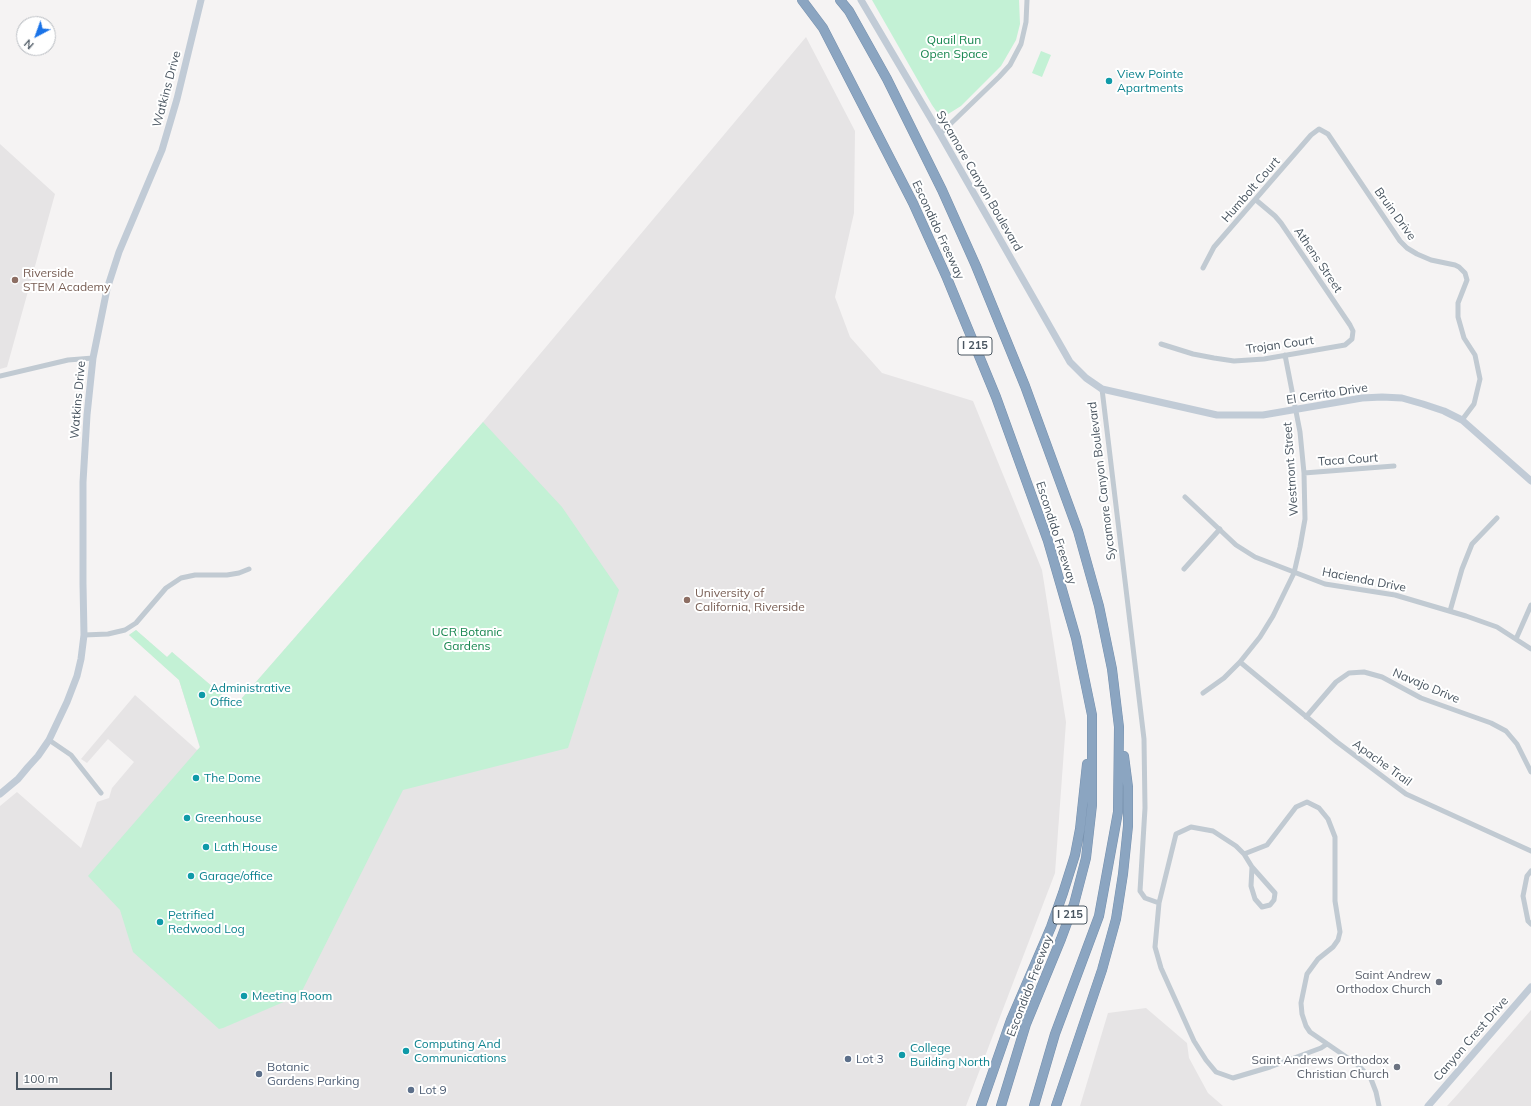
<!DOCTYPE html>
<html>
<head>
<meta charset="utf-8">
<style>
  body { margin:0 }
  #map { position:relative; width:1531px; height:1106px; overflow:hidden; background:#f5f3f3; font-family:Mulish,sans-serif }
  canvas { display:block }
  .north { position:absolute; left:16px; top:16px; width:40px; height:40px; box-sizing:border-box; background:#fff; border:1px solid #b7bbc0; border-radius:50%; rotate:221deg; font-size:11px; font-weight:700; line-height:16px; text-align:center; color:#4a5661 }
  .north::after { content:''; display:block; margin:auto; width:14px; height:18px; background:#1a73e8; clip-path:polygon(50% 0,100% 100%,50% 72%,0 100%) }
  .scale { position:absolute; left:16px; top:1072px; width:96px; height:18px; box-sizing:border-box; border:2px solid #4a5661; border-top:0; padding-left:5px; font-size:12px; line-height:14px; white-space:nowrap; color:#4a5661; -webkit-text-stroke:3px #fff; paint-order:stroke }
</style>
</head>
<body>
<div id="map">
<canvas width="1531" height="1106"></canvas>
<div class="north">N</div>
<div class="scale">100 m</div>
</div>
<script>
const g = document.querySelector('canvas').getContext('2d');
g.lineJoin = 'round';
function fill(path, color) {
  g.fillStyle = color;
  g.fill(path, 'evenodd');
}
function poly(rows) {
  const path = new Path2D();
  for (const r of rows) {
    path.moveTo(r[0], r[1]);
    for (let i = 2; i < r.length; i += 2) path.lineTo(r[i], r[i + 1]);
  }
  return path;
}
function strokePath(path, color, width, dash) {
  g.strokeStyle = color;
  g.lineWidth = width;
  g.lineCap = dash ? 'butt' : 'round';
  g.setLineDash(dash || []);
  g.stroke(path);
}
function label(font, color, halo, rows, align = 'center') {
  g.font = font + ' Mulish,sans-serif';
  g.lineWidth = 4;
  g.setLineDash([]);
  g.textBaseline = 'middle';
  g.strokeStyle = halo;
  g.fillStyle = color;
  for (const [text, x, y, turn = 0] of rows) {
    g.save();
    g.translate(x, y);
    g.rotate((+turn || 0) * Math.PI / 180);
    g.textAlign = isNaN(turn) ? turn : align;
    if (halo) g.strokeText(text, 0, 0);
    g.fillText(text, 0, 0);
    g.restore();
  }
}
const education = poly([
  [806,37,855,131,854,213,835,297,850,337,882,373,973,401,1042,570,1066,722,1055,873,966,1106,0,1106,0,806,17,792,81,848,97,802,109,798,112,788,134,762,108,739,87,763,81,759,135,695,197,750,200,748,179,680,129,635,136,630,167,657,172,652,235,706,483,422],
  [0,144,55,194,7,367,0,369],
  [1146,1008,1187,1043,1189,1058,1208,1093,1223,1106,1080,1106,1108,1013],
  [1531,1010,1531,1106,1447,1106,1457,1095]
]);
const green = poly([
  [872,0,1019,0,1020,24,1016,40,1001,66,961,106,945,116,939,115,932,105],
  [1041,51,1051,55,1042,77,1032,73],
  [483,422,562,507,619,590,568,748,403,790,300,995,223,1028,219,1029,133,952,120,910,88,876,200,747,179,680,129,635,136,630,167,657,172,652,235,706]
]);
const street = poly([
  [940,134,999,77,1010,65,1021,44,1026,22,1027,0],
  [1203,268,1214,247,1311,135,1319,129,1328,134,1400,241,1407,248,1417,254,1431,260,1455,265,1459,267,1465,273,1467,280,1458,303,1458,317,1464,338,1475,355,1480,379,1474,404,1462,420],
  [1161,344,1193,354,1214,358,1234,361,1264,359,1345,345,1352,339,1353,331,1350,325,1281,223,1275,216,1256,200],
  [0,376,68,360,93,358],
  [1102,389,1144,739,1145,808,1140,891,1145,898,1159,903],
  [1304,473,1394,466],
  [1185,497,1236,545,1255,557,1325,584,1395,595,1466,616,1497,627,1531,649],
  [1184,569,1220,529],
  [1450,611,1462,569,1472,544,1497,518],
  [84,635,108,634,125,630,136,623,166,588,181,578,195,575,227,575,239,573,249,569],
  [1516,639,1531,605],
  [1240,662,1337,742,1406,794,1531,851],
  [1203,693,1224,678,1240,662,1260,637,1273,616,1294,573,1300,547,1305,519,1304,473,1300,432,1285,355],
  [1306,717,1336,682,1349,673,1364,672,1382,677,1421,698,1491,723,1506,731,1517,744,1531,772],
  [49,740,71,755,101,793],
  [1244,854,1267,845,1296,807,1307,802,1319,808,1328,819,1335,837,1335,901,1340,932,1338,940,1333,947,1318,959,1307,974,1301,1003,1302,1014,1306,1026,1310,1032,1358,1065,1371,1079,1376,1092,1379,1106],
  [1252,867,1275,893,1274,900,1270,905,1262,907,1255,899,1251,886,1252,867,1244,854,1236,846,1213,831,1191,827,1176,834,1159,903,1155,947,1161,968,1194,1041,1206,1060,1216,1072,1233,1078,1270,1067,1321,1048,1327,1044],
  [1531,871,1527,876,1523,896,1528,921,1531,924]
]);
const secondary = poly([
  [861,0,940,134,1070,362,1086,378,1102,389,1217,415,1263,415,1362,398,1382,397,1402,398,1423,404,1444,411,1462,420,1531,481],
  [0,794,18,779,28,767,38,756,49,740,67,702,77,676,81,659,84,635,83,584,83,482,87,415,93,358,107,289,119,252,162,150,177,99,201,0],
  [1428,1106,1531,987]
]);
const highway = poly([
  [802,0,823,28,913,203,947,278,996,397,1048,541,1076,638,1092,715,1092,805,1086,858,1074,904,1061,939,1026,1024,1001,1106],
  [840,0,849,11,887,79,942,190,976,266,1025,386,1078,531,1099,606,1112,669,1119,727,1118,812,1099,916,1055,1034,1034,1106],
  [981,1106,1011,1020,1051,927,1063,893,1075,855,1080,829,1087,764],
  [1056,1106,1102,970,1116,919,1123,874,1128,826,1128,787,1124,756]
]);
const markers = [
  [1109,81,4,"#0f9aa8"],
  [15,280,4,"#8d6e63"],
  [687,600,4,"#8d6e63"],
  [202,695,4,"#0f9aa8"],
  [196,778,4,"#0f9aa8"],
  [187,818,4,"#0f9aa8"],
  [206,847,4,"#0f9aa8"],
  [191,876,4,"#0f9aa8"],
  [160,922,4,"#0f9aa8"],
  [1439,982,4,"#6b7280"],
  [244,996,4,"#0f9aa8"],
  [406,1051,4,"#0f9aa8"],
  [902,1055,4,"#0f9aa8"],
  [848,1059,4,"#5c6f8a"],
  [1397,1067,4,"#6b7280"],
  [259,1074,4,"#5c6f8a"],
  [411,1090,4,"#5c6f8a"]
];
const shields = [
  [975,346,34],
  [1070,915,34]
];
const shieldNames = [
  ["I 215",975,346],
  ["I 215",1070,915]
];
const parkNames = [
  ["Quail Run",954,40],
  ["Open Space",954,54],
  ["UCR Botanic",467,632],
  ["Gardens",467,646]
];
const cultureNames = [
  ["View Pointe",1117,74],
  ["Apartments",1117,88],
  ["Administrative",210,688],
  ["Office",210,702],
  ["The Dome",204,778],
  ["Greenhouse",195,818],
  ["Lath House",214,847],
  ["Garage/office",199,876],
  ["Petrified",168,915],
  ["Redwood Log",168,929],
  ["Meeting Room",252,996],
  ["Computing And",414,1044],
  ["Communications",414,1058],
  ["College",910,1048],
  ["Building North",910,1062]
];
const streetNames = [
  ["Watkins Drive",167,89,-75],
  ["Sycamore Canyon Boulevard",979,181,60],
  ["Humbolt Court",1251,190,-49],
  ["Bruin Drive",1395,214,54],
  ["Escondido Freeway",938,230,65],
  ["Athens Street",1318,260,56],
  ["Trojan Court",1280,345,-8],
  ["El Cerrito Drive",1327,394,-9],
  ["Watkins Drive",78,400,-85],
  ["Taca Court",1348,460,-4],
  ["Westmont Street",1291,469,-94],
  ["Sycamore Canyon Boulevard",1102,481,-97],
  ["Escondido Freeway",1056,533,72],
  ["Hacienda Drive",1364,580,11],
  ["Navajo Drive",1426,686,23],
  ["Apache Trail",1382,763,36],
  ["Escondido Freeway",1030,986,-69],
  ["Canyon Crest Drive",1471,1039,-49]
];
const educationNames = [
  ["Riverside",23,273],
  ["STEM Academy",23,287],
  ["University of",695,593],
  ["California, Riverside",695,607]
];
const worshipNames = [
  ["Saint Andrew",1431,975],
  ["Orthodox Church",1431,989],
  ["Saint Andrews Orthodox",1389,1060],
  ["Christian Church",1389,1074]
];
const serviceNames = [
  ["Lot 3",856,1059],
  ["Botanic",267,1067],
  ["Gardens Parking",267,1081],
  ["Lot 9",419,1090]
];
fill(education, '#e6e4e5');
fill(green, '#c3f1d5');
strokePath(highway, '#7690ad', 10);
strokePath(street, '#c1cad2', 5);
strokePath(secondary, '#c1cbd6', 7);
strokePath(highway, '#8ba5c1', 9);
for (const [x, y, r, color] of markers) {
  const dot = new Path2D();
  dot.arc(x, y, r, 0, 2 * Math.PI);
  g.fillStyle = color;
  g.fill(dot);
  strokePath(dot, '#fff', 1.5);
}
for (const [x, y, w] of shields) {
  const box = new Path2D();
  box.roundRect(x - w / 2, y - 9, w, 18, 3);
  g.fillStyle = '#fff';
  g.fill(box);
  strokePath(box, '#4a5661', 1);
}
label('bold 11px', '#4a5661', null, shieldNames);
label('12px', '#17864f', '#fff', parkNames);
label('12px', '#0d838f', '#fff', cultureNames, 'left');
label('12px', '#4a5661', '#fff', streetNames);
label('12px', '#785e54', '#fff', educationNames, 'left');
label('12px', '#5b616d', '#fff', worshipNames, 'right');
label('12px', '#4e5e75', '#fff', serviceNames, 'left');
</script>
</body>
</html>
